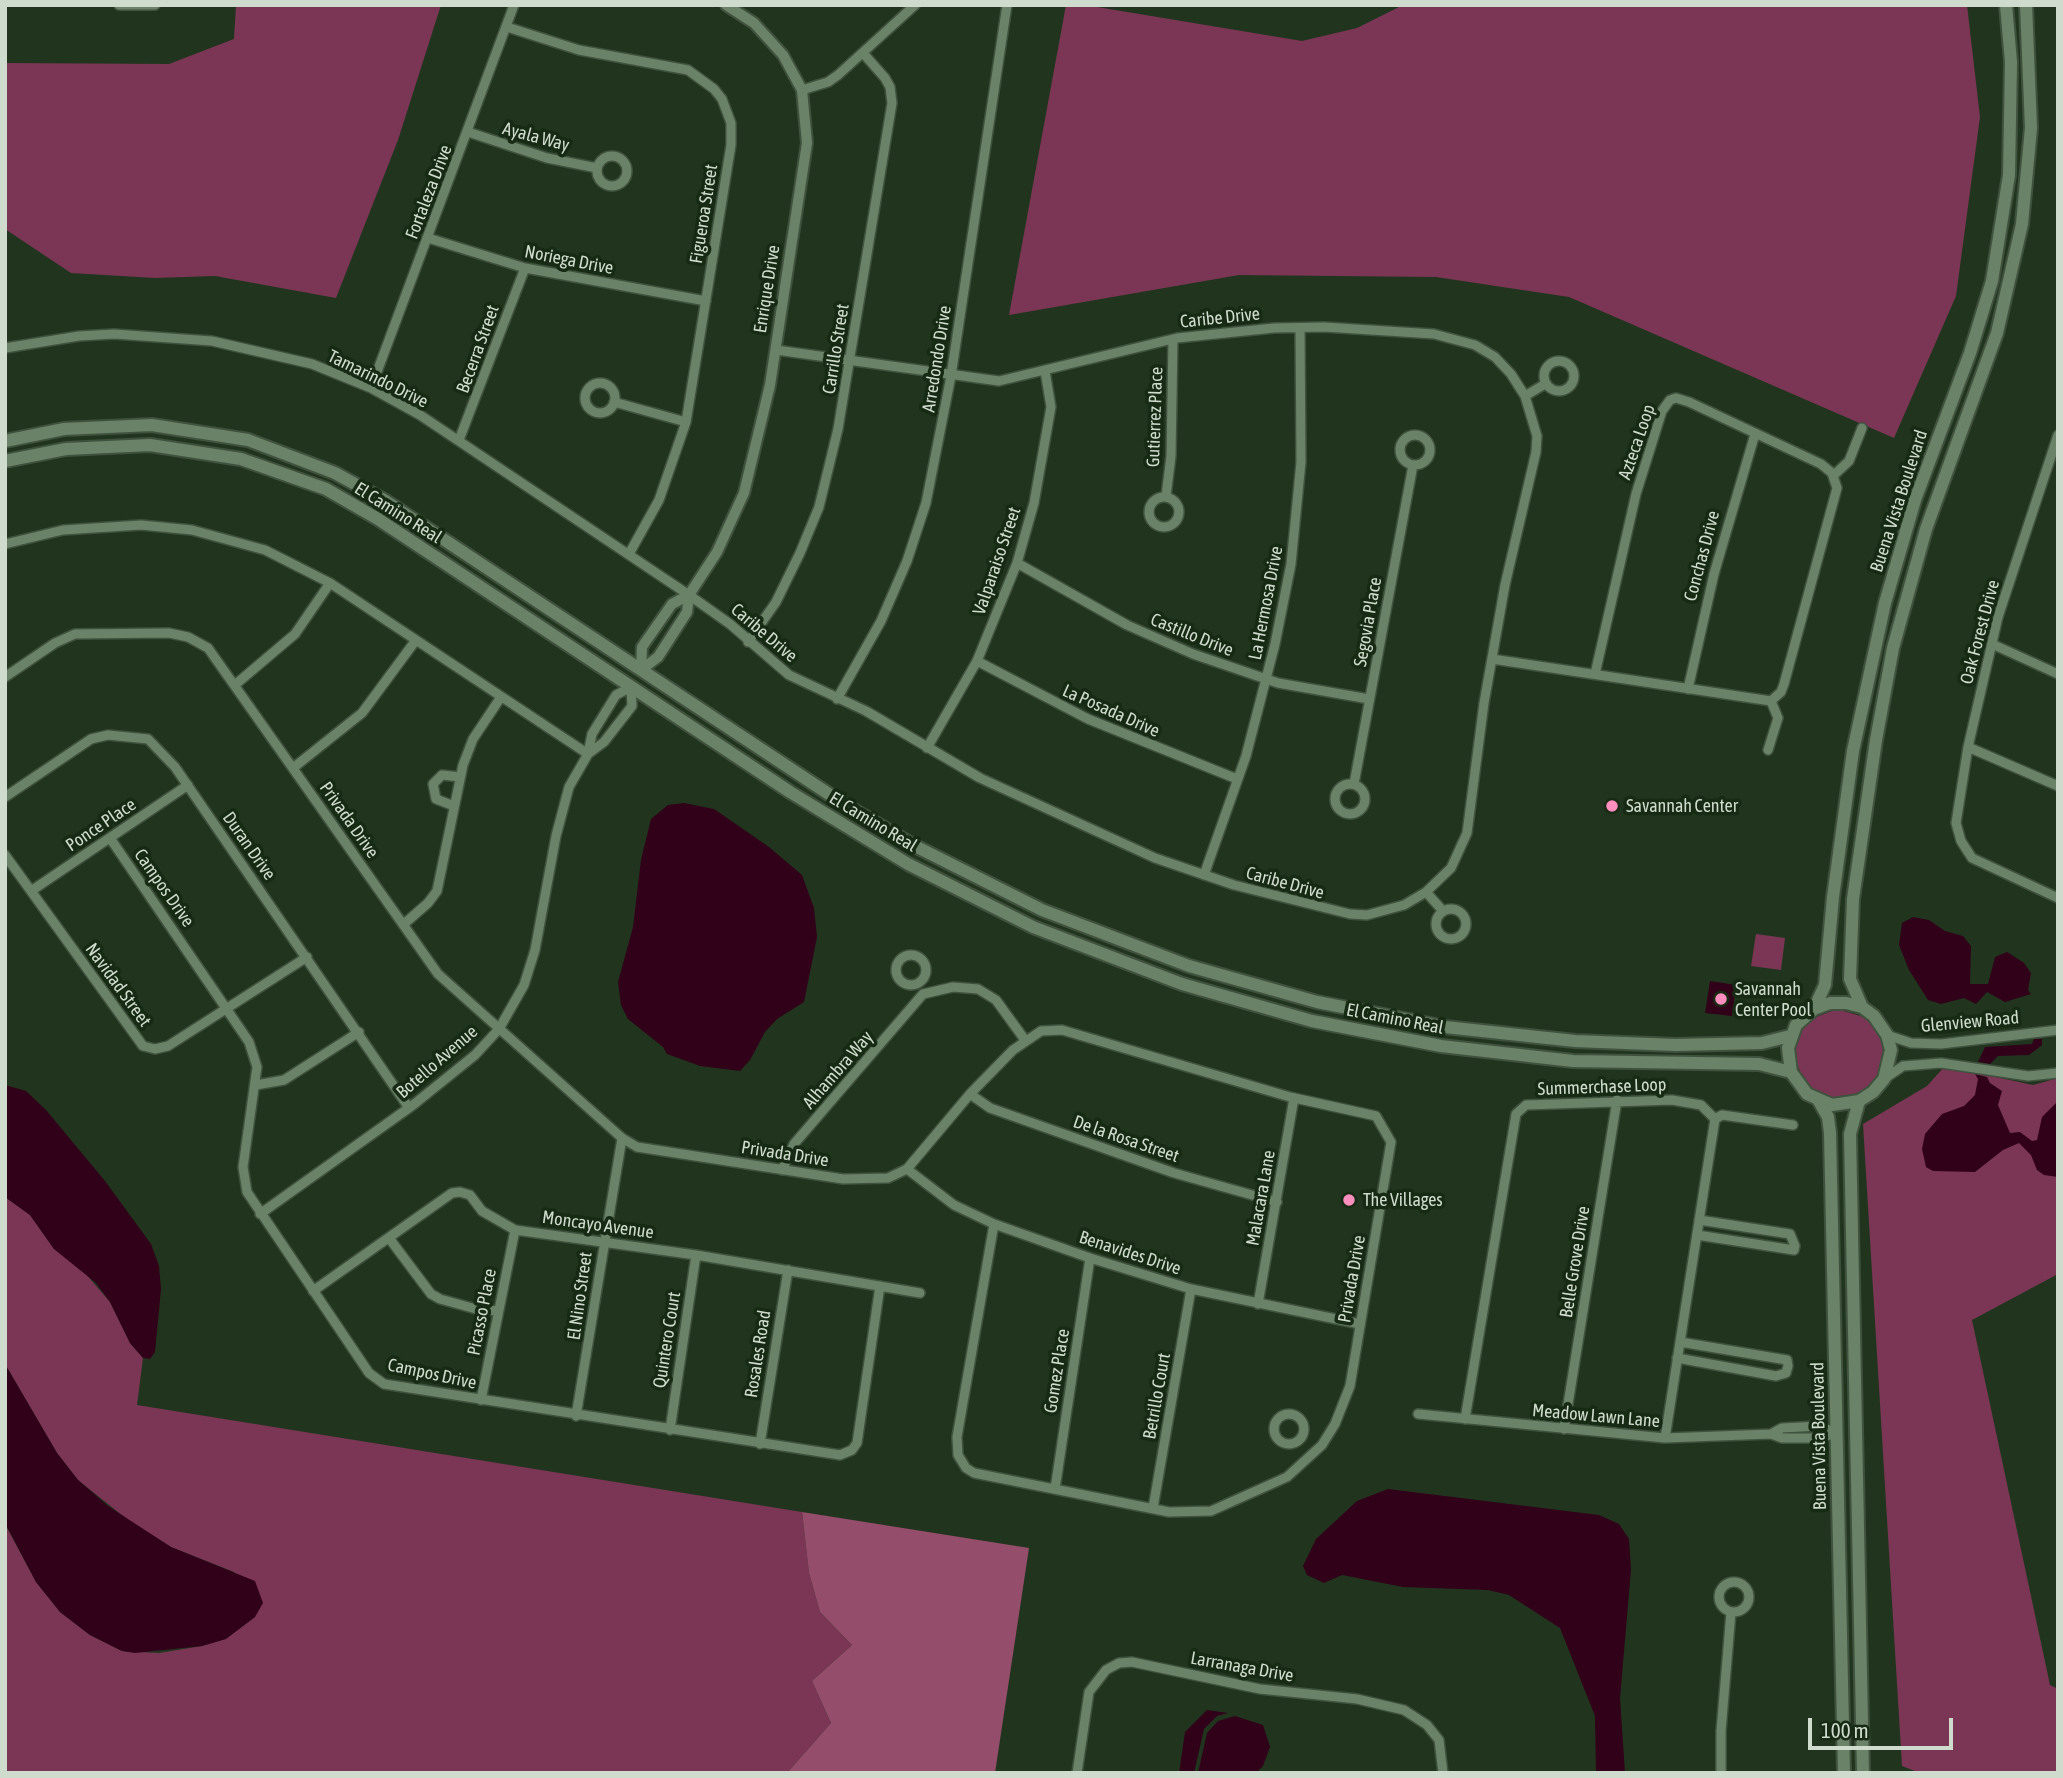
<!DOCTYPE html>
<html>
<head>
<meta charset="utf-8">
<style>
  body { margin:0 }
  #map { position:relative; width:2063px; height:1778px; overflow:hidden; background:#21351e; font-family:"Asap Condensed",sans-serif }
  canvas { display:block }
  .frame { position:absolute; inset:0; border:7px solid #cfdccd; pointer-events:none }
  .scale { position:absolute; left:1808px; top:1718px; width:145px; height:32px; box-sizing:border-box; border:4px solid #cfdccd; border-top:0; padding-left:9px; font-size:21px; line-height:24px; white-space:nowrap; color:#cfdccd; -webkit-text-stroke:5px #172b14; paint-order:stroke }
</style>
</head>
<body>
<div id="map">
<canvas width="2063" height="1778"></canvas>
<div class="frame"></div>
<div class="scale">100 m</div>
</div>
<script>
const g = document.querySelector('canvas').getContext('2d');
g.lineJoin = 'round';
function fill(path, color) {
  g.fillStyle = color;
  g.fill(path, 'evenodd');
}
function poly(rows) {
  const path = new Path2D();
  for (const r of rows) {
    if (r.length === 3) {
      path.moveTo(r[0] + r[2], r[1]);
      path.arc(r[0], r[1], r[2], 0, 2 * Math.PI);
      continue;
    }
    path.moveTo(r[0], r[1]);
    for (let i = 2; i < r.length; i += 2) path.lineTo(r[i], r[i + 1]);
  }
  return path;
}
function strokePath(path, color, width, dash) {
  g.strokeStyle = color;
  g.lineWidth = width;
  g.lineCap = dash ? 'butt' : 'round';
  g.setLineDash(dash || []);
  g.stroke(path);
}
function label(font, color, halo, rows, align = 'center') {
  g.font = font + ' "Asap Condensed",sans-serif';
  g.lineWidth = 7;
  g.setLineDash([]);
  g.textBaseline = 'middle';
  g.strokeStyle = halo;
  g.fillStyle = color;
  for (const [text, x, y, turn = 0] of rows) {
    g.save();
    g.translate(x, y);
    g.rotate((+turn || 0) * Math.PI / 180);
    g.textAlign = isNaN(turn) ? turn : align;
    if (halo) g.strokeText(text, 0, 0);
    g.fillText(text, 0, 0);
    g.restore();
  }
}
const green = poly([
  [236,5,441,5,398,140,336,298,215,276,155,278,71,273,5,229,5,63,169,64,234,39],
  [1066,5,1085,5,1302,41,1357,28,1403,5,1967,5,1980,117,1956,296,1894,438,1569,297,1436,277,1239,275,1009,315],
  [1756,934,1785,938,1781,970,1751,966],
  [1837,1009,1864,1017,1874,1026,1882,1040,1884,1055,1881,1070,1873,1083,1861,1093,1847,1098,1831,1098,1817,1093,1805,1083,1794,1057,1801,1030,1811,1019],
  [1945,1066,2033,1085,2058,1078,2058,1274,1972,1320,2050,1685,2058,1689,2058,1773,1920,1773,1902,1766,1863,1124,1927,1086],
  [5,1197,30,1215,54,1249,78,1265,110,1302,130,1343,143,1358,137,1405,802,1512,809,1573,820,1612,852,1645,812,1681,831,1723,787,1773,5,1773,5,1524,36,1582,60,1612,90,1635,122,1651,159,1653,202,1646,225,1639,255,1617,234,1572,171,1547,128,1520,78,1480,57,1453,5,1364]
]);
const forest = poly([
  [802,1512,1029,1548,995,1773,787,1773,831,1723,812,1681,852,1645,820,1612,809,1573]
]);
const water = poly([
  [684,803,714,809,769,847,802,875,814,908,817,937,804,1002,777,1019,765,1032,750,1060,740,1071,700,1066,667,1054,663,1047,628,1019,621,1005,618,982,633,927,641,860,651,819,668,805],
  [1913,917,1929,920,1945,931,1963,936,1971,946,1970,984,1988,984,1995,957,2007,952,2024,963,2031,973,2028,990,2031,994,2005,1002,1987,992,1976,1004,1964,998,1941,1004,1928,1000,1909,970,1899,945,1902,923],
  [1710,981,1736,985,1732,1016,1705,1013],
  [2034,1039,2042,1039,2042,1045,2029,1055,1998,1056,1990,1064,1978,1062,1985,1047,2032,1044],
  [1975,1074,1987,1077,1990,1083,2002,1091,1998,1105,2010,1133,2020,1132,2032,1141,2037,1140,2042,1117,2058,1101,2058,1177,2044,1175,2037,1170,2031,1155,2019,1143,2003,1150,1975,1172,1933,1171,1926,1167,1922,1149,1925,1134,1942,1114,1964,1106,1975,1095,1978,1079],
  [5,1085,26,1091,46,1110,105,1181,151,1244,159,1266,161,1289,155,1352,150,1359,143,1358,130,1343,110,1302,96,1283,54,1249,30,1215,5,1197],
  [5,1364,57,1453,78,1480,108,1506,171,1547,255,1581,263,1603,255,1617,226,1639,202,1646,135,1653,122,1651,90,1635,60,1612,36,1582,5,1523],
  [1388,1489,1599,1515,1619,1524,1629,1539,1631,1570,1620,1698,1625,1773,1596,1773,1595,1716,1560,1628,1509,1595,1488,1590,1403,1587,1342,1575,1324,1583,1307,1575,1303,1566,1316,1539,1357,1501],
  [1207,1710,1228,1713,1217,1716,1204,1729,1194,1773,1179,1773,1185,1732],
  [1235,1716,1263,1725,1270,1747,1263,1766,1256,1773,1198,1773,1207,1733,1218,1721]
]);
const minor = poly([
  [119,5,155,5],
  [507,27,579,50,688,70,714,89,722,99,731,123,731,145,686,422,659,500,629,554],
  [802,90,828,82,838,75,915,5],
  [468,132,547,158,597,168],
  [612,171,15],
  [428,238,525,268,706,301],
  [5,348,79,336,114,334,212,341,312,364,371,388,420,415,689,595,730,624,789,675,866,711,980,778,1155,858,1234,885,1350,914,1367,915,1404,905,1426,892,1451,868,1467,833,1484,703,1505,585,1536,452,1537,436,1525,396,1511,374,1495,357,1475,345,1434,334,1324,327,1274,328,1177,338,999,381,776,350],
  [1559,376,15],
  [600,398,15],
  [371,388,514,5],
  [1525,396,1545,384],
  [614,402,686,422],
  [1415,450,15],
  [2058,435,1998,617,1968,747,1956,823,1961,841,1972,858,2058,898],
  [459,440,525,268],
  [1834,475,1849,461,1862,428],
  [1166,496,1171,456,1173,339],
  [1164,512,15],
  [5,544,63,530,141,525,192,530,265,550,330,583,588,754],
  [1017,563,1127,625,1193,654,1278,683,1369,699],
  [748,642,776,602,800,553,819,507,838,429,892,103,890,87,885,78,863,53],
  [1992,644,2058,674],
  [1492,659,1771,701,1781,692,1784,684,1837,488,1832,473,1821,464,1689,402,1676,398,1670,400,1662,411,1636,494,1595,674],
  [977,661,1088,719,1237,779],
  [5,677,55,643,75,634,169,633,188,637,208,648,438,974,622,1138,637,1147,843,1179,888,1178,907,1169,970,1094,1013,1050,1041,1031,1062,1030,1290,1097,1376,1116,1391,1142,1350,1386,1335,1424,1322,1445,1287,1477,1211,1511,1169,1512,974,1473,966,1468,958,1455,957,1437,994,1224],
  [236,684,295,634,330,583],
  [1688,689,1714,574,1755,434],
  [837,699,881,621,907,561,926,503,951,376,1007,5],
  [1968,747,2058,786],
  [927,748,977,661,1017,563,1034,503,1051,407,1045,371],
  [1768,750,1778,718,1771,701],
  [293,768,362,713,416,640],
  [1350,799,15],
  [1354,784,1413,465],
  [5,797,91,739,108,735,148,739,175,767,409,1108],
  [454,806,436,799,433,784,442,775,460,777],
  [110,838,249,1042,257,1067,243,1167,247,1192,369,1373,384,1384,840,1455,852,1450,857,1443,880,1286],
  [5,855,143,1046,155,1049,168,1046,307,957],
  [1204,875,1246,756,1275,644,1291,564,1301,462,1300,328],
  [31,891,188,785],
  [1426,892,1443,911],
  [1451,924,15],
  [404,924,428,903,437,891,463,765,473,739,501,697],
  [911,970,15],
  [1887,1035,1911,1043,1941,1044,2058,1030],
  [1884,1079,1903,1066,1941,1063,2028,1076,2058,1073],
  [256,1085,284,1080,359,1032],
  [970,1094,990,1108,1174,1173,1277,1202],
  [1715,1119,1722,1115,1793,1125],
  [907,1169,954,1205,994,1224,1090,1258,1191,1289,1360,1324],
  [782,1170,794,1144,923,994,953,987,978,989,996,1000,1025,1040],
  [260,1214,413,1105,475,1055,499,1029,524,985,535,950,556,836,569,787,588,754,592,734,616,695,631,687,632,706,604,742,588,754],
  [1697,1235,1794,1250,1795,1246,1790,1234,1699,1220],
  [389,1238,431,1294,440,1299,476,1309,498,1311],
  [313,1291,452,1193,460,1192,470,1195,482,1211,515,1230,696,1255,920,1293],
  [1258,1304,1294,1098],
  [1677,1358,1776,1376,1786,1373,1788,1366,1787,1360,1680,1342],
  [481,1400,515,1230],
  [1289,1429,15],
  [1418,1414,1665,1438,1771,1434,1782,1438,1820,1438,1836,1433],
  [576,1416,622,1138],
  [1465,1419,1516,1114,1526,1105,1672,1100,1701,1105,1715,1119,1665,1438],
  [1564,1429,1617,1100],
  [670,1430,696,1255],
  [1771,1434,1782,1428,1819,1426,1836,1433],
  [760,1444,788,1270],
  [1055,1489,1090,1258],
  [1153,1508,1191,1289],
  [1734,1597,15],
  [1077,1773,1089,1692,1106,1670,1119,1663,1132,1662,1260,1689,1357,1699,1404,1710,1427,1725,1439,1740,1443,1773],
  [1721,1773,1721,1731,1731,1612]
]);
const tertiary = poly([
  [641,670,658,657,687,612,689,595,717,552,744,493,770,385,807,143,802,90,783,55,754,23,726,5],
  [641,670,642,647,672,604,689,595]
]);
const secondary = poly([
  [5,441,64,429,152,425,248,440,335,473,384,500,850,808,911,844,1042,910,1189,966,1317,1002,1445,1027,1575,1041,1675,1045,1762,1043,1790,1036],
  [5,461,66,449,150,445,241,459,326,489,378,519,790,792,908,864,1033,927,1182,984,1312,1021,1441,1046,1573,1061,1759,1064,1791,1072],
  [1862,1007,1850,979,1853,899,1876,740,1893,648,1926,529,1997,333,2022,224,2031,128,2026,5],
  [1814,1009,1830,1003,1846,1003,1862,1007,1874,1016,1887,1035,1891,1050,1884,1079,1873,1092,1859,1101,1832,1105,1807,1094,1791,1072,1788,1048,1796,1025,1814,1009,1825,985,1833,897,1853,751,1885,603,1915,500,1970,353,1992,281,2009,175,2011,62,2006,5],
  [1819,1101,1828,1117,1830,1133,1844,1773],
  [1859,1101,1850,1134,1863,1773]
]);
const markers = [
  [1612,806,7,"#fe8ebd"],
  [1721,999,7,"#fe8ebd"],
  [1349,1200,7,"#fe8ebd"]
];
const streetNames = [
  ["Ayala Way",536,137,15],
  ["Fortaleza Drive",429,192,-69],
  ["Figueroa Street",704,214,-81],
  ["Noriega Drive",569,260,11],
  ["Enrique Drive",767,289,-81],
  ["Caribe Drive",1220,318,-6],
  ["Becerra Street",478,349,-70],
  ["Carrillo Street",836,349,-81],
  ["Arredondo Drive",937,359,-81],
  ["Tamarindo Drive",378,379,26],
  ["Gutierrez Place",1155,417,-88],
  ["Azteca Loop",1637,442,-71],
  ["Buena Vista Boulevard",1899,501,-72],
  ["El Camino Real",398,513,32],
  ["Conchas Drive",1702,556,-75],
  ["Valparaiso Street",997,561,-71],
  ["La Hermosa Drive",1266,603,-79],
  ["Segovia Place",1368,622,-80],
  ["Oak Forest Drive",1980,632,-75],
  ["Caribe Drive",764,633,40],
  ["Castillo Drive",1192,635,22],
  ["La Posada Drive",1111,711,24],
  ["Privada Drive",349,820,55],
  ["El Camino Real",873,822,31],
  ["Ponce Place",101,825,-34],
  ["Duran Drive",249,846,55],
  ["Caribe Drive",1285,883,15],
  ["Campos Drive",164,888,55],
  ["Navidad Street",118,985,54],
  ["El Camino Real",1395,1019,11],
  ["Glenview Road",1970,1022,-5],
  ["Botello Avenue",437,1062,-41],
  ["Alhambra Way",838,1070,-49],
  ["Summerchase Loop",1602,1087,-2],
  ["De la Rosa Street",1126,1139,19],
  ["Privada Drive",785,1154,9],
  ["Malacara Lane",1261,1198,-80],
  ["Moncayo Avenue",598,1225,8],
  ["Benavides Drive",1130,1253,18],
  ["Belle Grove Drive",1575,1262,-81],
  ["Privada Drive",1352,1279,-80],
  ["El Nino Street",580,1296,-82],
  ["Picasso Place",482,1312,-79],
  ["Quintero Court",667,1340,-81],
  ["Rosales Road",758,1354,-81],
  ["Gomez Place",1057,1371,-81],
  ["Campos Drive",432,1374,12],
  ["Betrillo Court",1157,1396,-80],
  ["Meadow Lawn Lane",1596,1416,5],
  ["Buena Vista Boulevard",1819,1436,-91],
  ["Larranaga Drive",1242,1667,10]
];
const poiNames = [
  ["Savannah Center",1626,806],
  ["Savannah",1735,989],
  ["Center Pool",1735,1010],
  ["The Villages",1363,1200]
];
fill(green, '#7b3655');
fill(forest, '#944d6b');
fill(water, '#31011a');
strokePath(minor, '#40523e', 12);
strokePath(tertiary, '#40523e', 14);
strokePath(secondary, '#40523e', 16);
strokePath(minor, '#6a8267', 9);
strokePath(tertiary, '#6a8267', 10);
strokePath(secondary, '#6a8267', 12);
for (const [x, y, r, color] of markers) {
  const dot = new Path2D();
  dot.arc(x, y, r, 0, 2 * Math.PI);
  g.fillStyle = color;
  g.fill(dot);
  strokePath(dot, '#172b14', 2.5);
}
label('18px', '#cfdccd', '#172b14', streetNames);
label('18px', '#cfdccd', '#172b14', poiNames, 'left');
</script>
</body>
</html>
